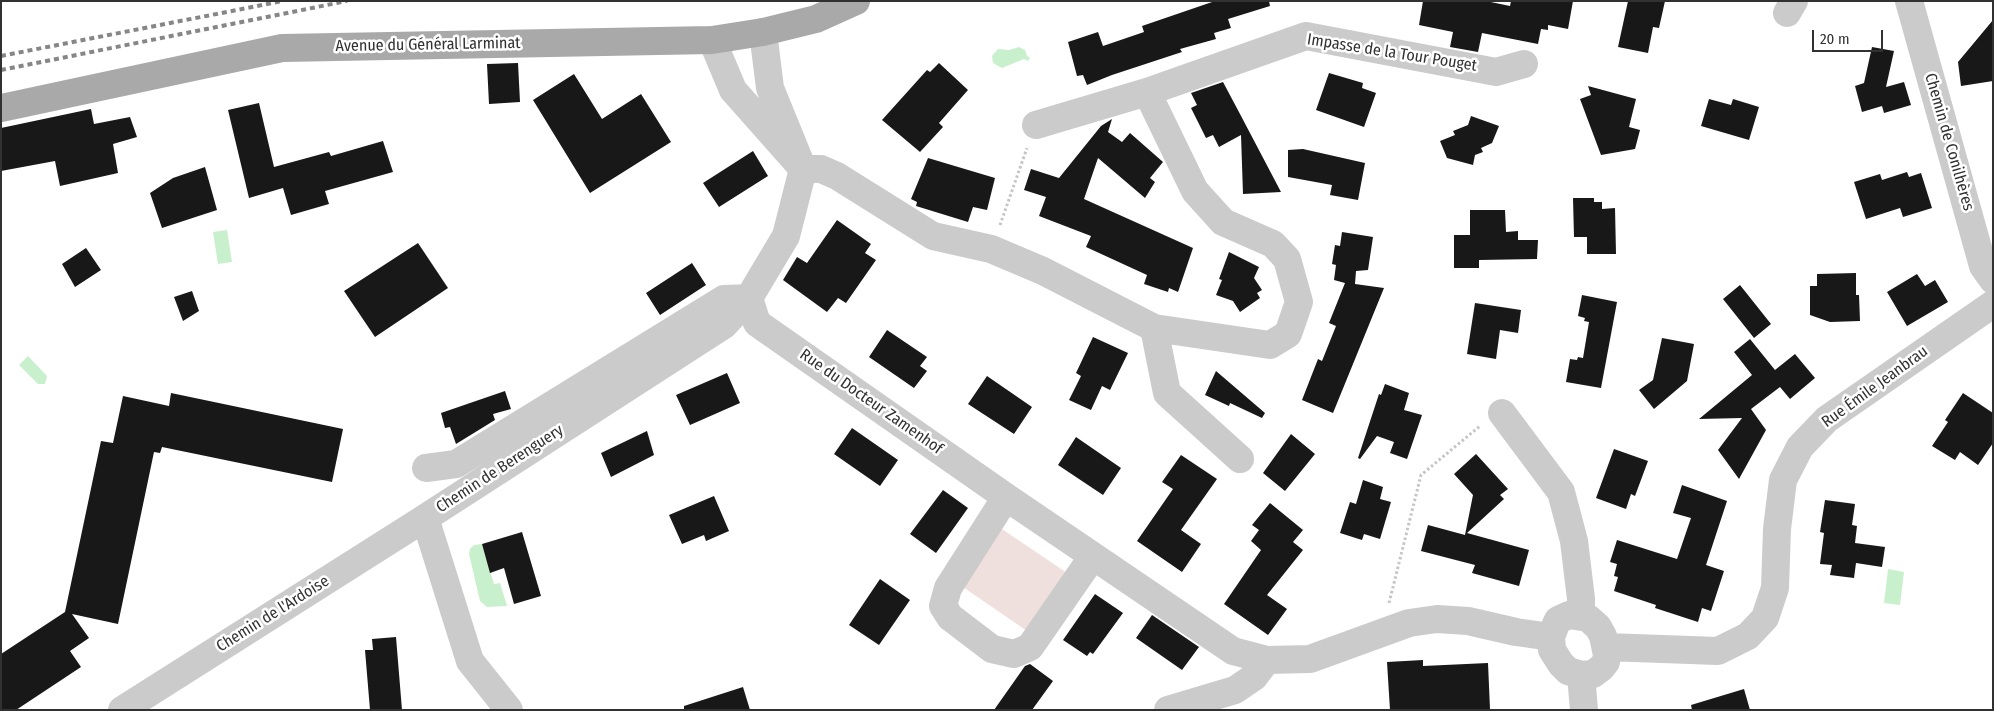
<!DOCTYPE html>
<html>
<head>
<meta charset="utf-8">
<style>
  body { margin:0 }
  #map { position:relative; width:1994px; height:711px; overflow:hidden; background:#fff; font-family:"Fira Sans Condensed",sans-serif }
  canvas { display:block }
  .frame { position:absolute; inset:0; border:2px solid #313131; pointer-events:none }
  .scale { position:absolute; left:1812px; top:30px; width:71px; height:22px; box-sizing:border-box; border:2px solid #313131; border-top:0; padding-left:6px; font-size:15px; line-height:18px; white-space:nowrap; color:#313131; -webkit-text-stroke:4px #fff; paint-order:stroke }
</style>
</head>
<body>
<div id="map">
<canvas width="1994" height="711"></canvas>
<div class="frame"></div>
<div class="scale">20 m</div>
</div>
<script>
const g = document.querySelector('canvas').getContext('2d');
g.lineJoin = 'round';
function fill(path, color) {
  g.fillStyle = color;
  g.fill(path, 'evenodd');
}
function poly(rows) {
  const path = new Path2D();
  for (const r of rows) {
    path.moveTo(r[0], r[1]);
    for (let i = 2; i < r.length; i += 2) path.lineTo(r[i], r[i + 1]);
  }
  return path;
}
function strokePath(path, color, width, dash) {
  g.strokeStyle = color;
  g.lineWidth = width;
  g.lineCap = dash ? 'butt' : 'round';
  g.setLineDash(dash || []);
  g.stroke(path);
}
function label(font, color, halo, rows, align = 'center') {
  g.font = font + ' "Fira Sans Condensed",sans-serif';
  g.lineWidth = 5;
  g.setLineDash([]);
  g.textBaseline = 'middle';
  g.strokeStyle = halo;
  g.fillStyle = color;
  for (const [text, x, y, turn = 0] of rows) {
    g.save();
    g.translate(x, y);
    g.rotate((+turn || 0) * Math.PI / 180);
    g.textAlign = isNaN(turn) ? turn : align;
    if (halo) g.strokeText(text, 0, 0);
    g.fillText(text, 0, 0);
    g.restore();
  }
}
const green = poly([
  [996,525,1070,575,1030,633,957,583]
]);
const water = poly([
  [1019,47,1025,50,1027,56,1030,58,1028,61,1024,59,1002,68,993,63,992,56,998,49,1009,50],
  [227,230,232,262,218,264,213,232],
  [28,356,47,376,45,384,38,384,19,365],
  [482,544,494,584,500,583,507,606,487,607,480,601,469,554,470,549,474,545],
  [1888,569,1904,572,1900,605,1884,603]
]);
const building = poly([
  [1215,1,1269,1,1270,6,1228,19,1231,28,1214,33,1216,39,1180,49,1182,52,1112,75,1087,85,1083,75,1077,76,1068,42,1098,32,1103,46,1144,32,1142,26],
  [1423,1,1486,1,1510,6,1511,1,1573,1,1568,29,1548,25,1548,30,1541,29,1538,44,1482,33,1478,52,1450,47,1453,32,1419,25],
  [1628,1,1665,1,1659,28,1653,27,1648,53,1618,47],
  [1993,20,1993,81,1961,86,1958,62],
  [1872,47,1894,51,1886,87,1904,82,1911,105,1884,113,1882,106,1862,112,1855,86,1864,83],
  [518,63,520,102,489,104,487,64],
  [939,63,968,90,939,123,943,127,920,152,882,120,927,70,930,72],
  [1329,73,1363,83,1362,88,1376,93,1364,127,1316,110],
  [574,74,602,119,641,94,671,142,590,193,533,100],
  [1223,82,1240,114,1281,192,1243,194,1241,135,1219,147,1213,135,1206,138,1191,108,1197,105,1191,93],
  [1588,86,1636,99,1629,127,1640,130,1635,149,1601,155,1580,99,1591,95],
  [1709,99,1731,105,1733,99,1759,107,1749,140,1701,126],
  [259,103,274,167,329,152,331,156,383,141,393,172,325,191,329,204,291,215,283,188,249,198,228,110],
  [91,109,94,124,130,117,137,137,113,144,118,173,60,186,55,161,1,171,1,128],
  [1471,116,1499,126,1492,143,1481,148,1483,152,1475,155,1473,165,1447,158,1440,141,1455,135,1453,131,1468,125],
  [1112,119,1108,132,1122,142,1130,133,1163,162,1150,178,1155,182,1145,198,1098,158,1084,199,1193,248,1178,292,1169,288,1168,292,1144,284,1147,275,1086,247,1091,236,1039,216,1046,197,1024,190,1031,169,1059,178,1101,126],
  [1303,149,1365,163,1358,200,1330,195,1332,185,1288,177,1288,150],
  [753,151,768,176,719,207,703,183],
  [928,158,995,178,987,210,973,207,968,222,916,206,917,202,911,199],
  [205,167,217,210,162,228,150,193,173,178],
  [1907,172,1909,177,1921,173,1932,208,1903,217,1900,208,1866,219,1854,182,1880,174,1882,180],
  [1573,198,1594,198,1594,202,1602,202,1602,209,1615,208,1616,254,1587,254,1587,237,1574,237],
  [1470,210,1505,210,1506,232,1518,231,1518,240,1538,240,1537,259,1479,260,1479,268,1454,268,1454,235,1470,235],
  [837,220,871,244,865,253,876,260,846,303,838,298,827,312,783,280,797,257,807,263],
  [1342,232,1373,237,1368,270,1356,271,1355,284,1384,288,1333,413,1302,400,1318,359,1322,361,1336,326,1329,323,1345,283,1334,280,1336,265,1332,264,1335,245,1340,246],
  [418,243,448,288,375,337,344,291],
  [86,248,101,270,75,287,62,264],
  [1229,252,1259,267,1254,278,1262,290,1257,293,1260,298,1240,312,1233,301,1216,295,1222,280,1219,279],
  [692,263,706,285,660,315,646,293],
  [1856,273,1856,295,1859,295,1860,321,1830,322,1810,315,1810,286,1817,286,1817,274],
  [1917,274,1925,286,1935,280,1948,302,1907,326,1887,292],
  [1740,285,1771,324,1754,338,1723,299],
  [192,291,199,311,183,321,174,297],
  [1582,295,1617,302,1601,388,1566,382,1570,359,1577,360,1578,357,1583,358,1589,322,1584,321,1585,318,1578,316],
  [1475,303,1521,310,1518,333,1500,330,1496,359,1467,354],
  [887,330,927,357,920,366,927,371,914,388,869,357],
  [1093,337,1128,353,1110,390,1102,386,1091,410,1069,400,1081,376,1076,373],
  [1662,338,1694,344,1687,381,1654,409,1639,390,1653,380],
  [1750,339,1775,370,1795,354,1815,378,1790,399,1780,387,1751,409,1766,430,1739,479,1718,450,1742,418,1699,419,1752,375,1734,352],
  [1216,371,1265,413,1262,418,1230,403,1229,406,1205,395],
  [727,373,740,403,690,425,676,395],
  [987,376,1032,407,1014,434,968,404],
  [1385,384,1409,393,1404,410,1422,415,1407,459,1390,453,1394,442,1377,436,1360,459,1358,458,1379,394,1381,395],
  [505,391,511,409,493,414,495,420,456,444,450,427,445,428,441,413],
  [171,393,343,429,332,482,162,447,160,453,154,452,118,624,72,614,89,638,70,651,81,667,16,710,1,710,1,654,65,612,101,441,113,443,123,396,169,406],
  [1963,393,1993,413,1993,443,1978,465,1960,452,1955,460,1932,446,1948,422,1945,420],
  [852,428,898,460,880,486,834,454],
  [647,431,654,455,611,477,601,453],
  [1291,434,1315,454,1285,491,1263,473],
  [1076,437,1121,468,1103,495,1058,465],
  [1614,449,1648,461,1635,496,1631,494,1626,509,1596,498],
  [1476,454,1508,489,1500,495,1504,499,1467,533,1529,550,1519,586,1472,573,1475,565,1421,551,1428,525,1465,535,1473,495,1454,474],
  [1181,455,1217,479,1181,530,1201,544,1182,572,1137,541,1173,489,1162,482],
  [1363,480,1383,487,1380,499,1391,502,1380,539,1364,534,1362,540,1340,533,1350,502,1356,504],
  [1682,485,1727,501,1706,565,1724,571,1711,611,1702,608,1698,622,1655,608,1656,605,1614,591,1618,577,1614,576,1617,564,1610,562,1617,540,1677,559,1691,518,1673,513],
  [943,490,968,508,936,553,910,534],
  [714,496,729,531,706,541,704,535,682,544,669,515],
  [1825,500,1855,504,1852,525,1857,526,1855,543,1885,547,1882,567,1856,563,1854,578,1830,575,1832,565,1820,564,1824,533,1820,532],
  [1270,503,1303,530,1293,542,1303,550,1267,595,1287,609,1268,635,1224,604,1261,550,1251,541,1259,530,1252,525],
  [522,532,541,596,514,604,504,568,490,573,482,544],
  [880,579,910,600,879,645,849,625],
  [1095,594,1123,613,1093,654,1090,652,1087,656,1063,640],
  [1152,615,1199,647,1182,670,1136,638],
  [396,637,402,710,370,710,365,650,373,650,372,639],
  [1423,660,1423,666,1488,663,1490,709,1390,710,1387,662],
  [1030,664,1053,681,1032,710,994,710,1025,666],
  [743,687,750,710,684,710,684,706],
  [1744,689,1750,710,1692,710,1691,705]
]);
const path = poly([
  [1000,225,1027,148],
  [1389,603,1421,475,1480,426]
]);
const minor = poly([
  [1909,1,1983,266,1993,280],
  [1787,13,1794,1],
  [712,40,733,90,803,169,770,88,763,32],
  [1147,92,1306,36,1496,72,1524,64],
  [1154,328,1167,393,1240,459],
  [1502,413,1561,492,1574,541,1581,599,1581,616],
  [426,468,456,464,724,299,749,298,786,236,803,169,821,169,837,176,933,236,991,249,1043,271,1154,328,1270,345,1288,334,1299,302,1287,259,1273,244,1223,222,1195,191,1147,92,1036,125],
  [1006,497,948,588,943,606,950,617,992,649,1014,654,1030,647,1093,556],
  [1569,615,1588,618,1598,627,1603,636,1607,655,1606,662,1601,668,1593,674,1581,675,1568,671,1561,664,1552,650,1551,637,1556,624,1558,620,1569,615],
  [1606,647,1718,651,1748,636,1765,618,1775,588,1777,529,1783,480,1800,447,1827,419,1993,304],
  [1581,675,1584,710],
  [122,710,425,518],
  [509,710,470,661,425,518,724,325,749,298,757,323,1006,497,1233,651,1267,660,1310,659,1409,623,1437,619,1468,621,1516,632,1551,637],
  [1168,710,1235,690,1254,677,1267,660]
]);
const major = poly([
  [1,108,282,48,712,40,763,32,816,19,856,1]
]);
const rail = poly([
  [1,56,283,1],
  [1,70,347,1]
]);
const streetNames = [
  ["Avenue du Général Larminat",428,45,-1],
  ["Impasse de la Tour Pouget",1392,53,9],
  ["Chemin de Conilhères",1949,142,74],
  ["Rue Émile Jeanbrau",1875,387,-36],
  ["Rue du Docteur Zamenhof",871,402,35],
  ["Chemin de Berenguery",500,469,-33],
  ["Chemin de l'Ardoise",273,614,-32]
];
fill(green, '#efe0de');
fill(water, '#c9f0cc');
fill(building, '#181818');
strokePath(path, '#c5c5c5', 3, [2.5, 2.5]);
strokePath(minor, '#cbcbcb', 28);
strokePath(major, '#a9a9a9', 28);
strokePath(rail, '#868686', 4, [5, 4]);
label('16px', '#313131', '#fff', streetNames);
</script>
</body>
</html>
